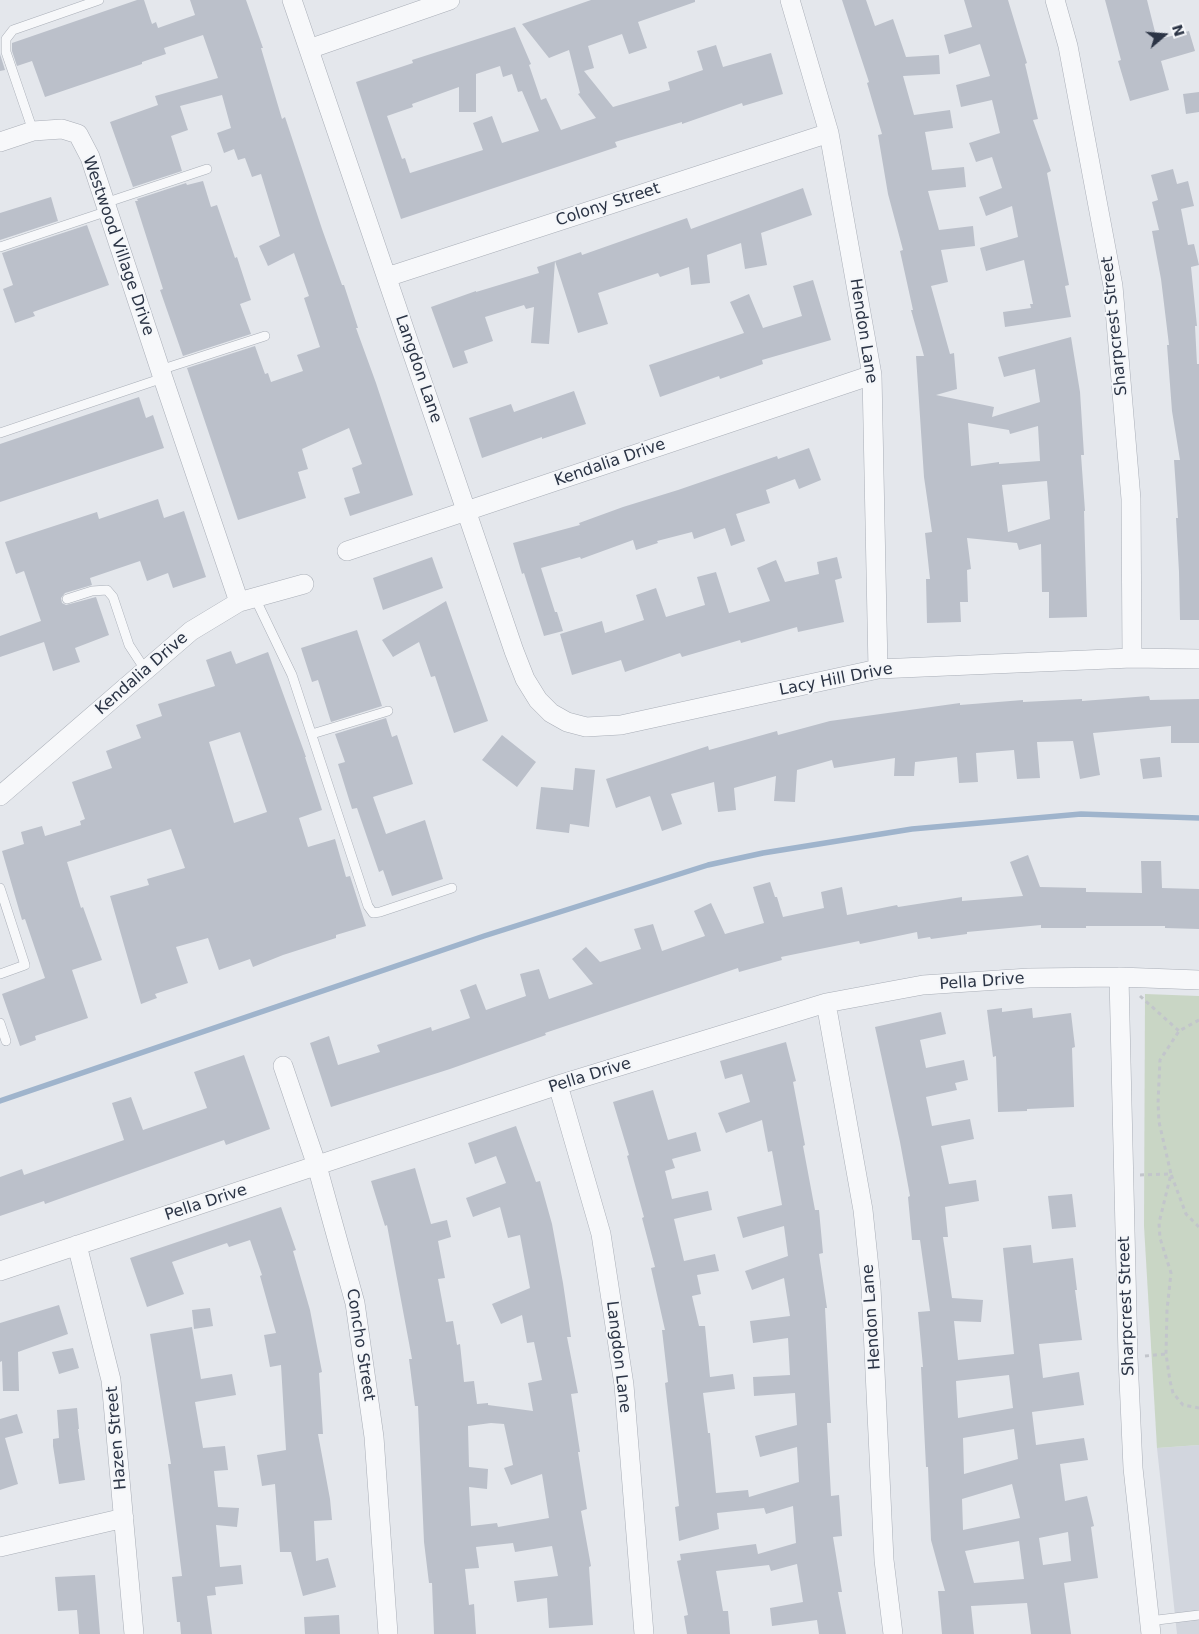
<!DOCTYPE html>
<html>
<head>
<meta charset="utf-8">
<style>
  body { margin:0 }
  #map { position:relative; width:1199px; height:1634px; overflow:hidden; background:#e4e7ec; font-family:"DejaVu Sans",sans-serif }
  canvas { display:block }
  .north { position:absolute; left:1139px; top:10px; width:50px; height:50px; -webkit-text-stroke:4px #f4f6f9; paint-order:stroke; rotate:72deg; font-size:14px; font-weight:700; line-height:20px; text-align:center; color:#2b3445 }
  .north::after { content:''; display:block; margin:auto; width:18px; height:22px; background:#2b3445; clip-path:polygon(50% 0,100% 100%,50% 72%,0 100%) }
</style>
</head>
<body>
<div id="map">
<canvas width="1199" height="1634"></canvas>
<div class="north">N</div>
</div>
<script>
const g = document.querySelector('canvas').getContext('2d');
g.lineJoin = 'round';
function fill(path, color) {
  g.fillStyle = color;
  g.fill(path, 'evenodd');
}
function poly(rows) {
  const path = new Path2D();
  for (const r of rows) {
    path.moveTo(r[0], r[1]);
    for (let i = 2; i < r.length; i += 2) path.lineTo(r[i], r[i + 1]);
  }
  return path;
}
function strokePath(path, color, width, dash) {
  g.strokeStyle = color;
  g.lineWidth = width;
  g.lineCap = dash ? 'butt' : 'round';
  g.setLineDash(dash || []);
  g.stroke(path);
}
function label(font, color, halo, rows, align = 'center') {
  g.font = font + ' "DejaVu Sans",sans-serif';
  g.lineWidth = 4;
  g.setLineDash([]);
  g.textBaseline = 'middle';
  g.strokeStyle = halo;
  g.fillStyle = color;
  for (const [text, x, y, turn = 0] of rows) {
    g.save();
    g.translate(x, y);
    g.rotate((+turn || 0) * Math.PI / 180);
    g.textAlign = isNaN(turn) ? turn : align;
    if (halo) g.strokeText(text, 0, 0);
    g.fillText(text, 0, 0);
    g.restore();
  }
}
const built = poly([
  [1199,1445,1199,1634,1177,1634,1157,1448]
]);
const green = poly([
  [1145,994,1199,996,1199,1445,1157,1448,1144,1226]
]);
const stream = poly([
  [0,1101,484,936,708,865,763,853,912,829,1081,814,1199,818]
]);
const building = poly([
  [137,0,144,0,152,24,156,22,158,28,195,15,190,0,246,0,263,48,261,48,282,119,285,117,322,229,342,285,344,285,358,328,356,328,376,383,413,495,350,516,344,498,360,493,352,468,362,464,349,428,302,449,308,469,298,472,306,498,238,520,187,368,255,346,265,374,268,373,271,382,303,371,297,355,320,347,304,298,309,296,294,253,268,266,259,246,280,236,261,174,252,177,245,158,238,160,234,149,224,153,217,133,231,128,222,95,180,106,188,130,171,136,182,171,133,187,110,122,158,105,155,96,218,78,203,35,164,48,166,54,142,62,142,64,45,97,32,61,17,66,12,51,12,43],
  [591,0,695,0,695,2,638,22,647,48,629,54,622,34,588,46,594,68,584,71,613,107,670,90,668,82,703,70,697,51,716,45,723,67,771,53,783,94,743,106,742,103,682,124,682,122,615,142,617,147,401,219,356,82,413,63,412,60,515,27,531,64,529,65,541,100,546,98,561,130,596,118,578,94,580,93,569,50,549,58,522,24],
  [500,66,503,77,512,74,518,92,522,91,539,131,502,143,492,116,473,123,483,150,410,173,405,158,402,159,387,116,413,107,412,104,459,87,459,112,476,112,476,74],
  [842,0,866,0,875,26,893,19,906,57,939,55,940,74,903,76,914,115,950,110,953,128,925,132,932,170,964,167,966,187,928,191,939,230,973,226,975,246,941,250,948,282,931,286,950,354,954,353,957,389,936,395,994,407,992,417,1040,402,1035,369,1004,377,998,357,1071,337,1080,392,1084,455,1081,455,1085,511,1084,511,1087,617,1049,618,1049,592,1042,592,1041,544,1019,550,1017,543,967,538,971,569,967,570,968,602,960,602,961,622,927,623,926,579,930,579,925,533,932,532,924,477,916,356,924,356,911,310,913,310,900,251,903,250,888,194,878,135,882,134,867,83,869,82],
  [968,423,1009,430,1010,434,1038,426,1040,461,999,464,999,462,971,466],
  [1047,481,1050,519,1008,532,1002,485],
  [964,0,1008,0,1027,63,1025,64,1038,119,1033,120,1051,171,1047,173,1069,285,1065,286,1071,317,1005,327,1003,312,1031,308,1030,304,1033,304,1024,260,986,271,980,248,1018,237,1012,206,986,216,979,197,1002,188,992,157,976,162,969,143,1000,133,992,100,961,107,956,85,990,76,980,44,949,54,944,35,972,27],
  [1105,0,1147,0,1157,40,1189,31,1195,51,1161,61,1169,90,1130,101,1118,61,1121,60],
  [0,54,5,70,0,71],
  [1199,92,1199,112,1186,114,1183,94],
  [1173,169,1177,184,1188,181,1194,206,1181,209,1188,245,1194,244,1199,265,1191,267,1197,326,1195,326,1197,364,1199,364,1199,620,1180,620,1179,572,1176,518,1178,518,1174,460,1180,460,1172,411,1167,345,1169,345,1161,279,1152,231,1159,230,1152,202,1158,200,1151,175],
  [203,181,211,207,217,205,235,258,237,257,251,300,240,304,251,334,183,356,160,290,163,289,135,201,138,201,137,199,186,183,187,185],
  [803,188,812,215,761,233,767,265,745,269,741,243,707,255,710,283,691,285,689,267,660,277,658,273,598,293,608,324,578,333,555,261,581,252,582,255,687,218,691,229],
  [51,197,58,221,0,240,0,213],
  [87,225,109,285,33,312,35,316,15,323,3,289,13,285,2,253],
  [555,261,549,344,531,343,534,307,526,309,524,305,485,317,493,341,464,351,468,363,453,368,431,307,476,291,476,292,539,273,537,267],
  [813,280,831,340,762,360,763,364,720,379,719,376,660,397,649,365,744,333,730,302,749,294,763,328,802,316,793,286],
  [574,391,586,424,542,439,542,437,482,458,469,418,511,404,514,412],
  [139,397,146,418,153,415,164,448,0,502,0,444],
  [809,448,821,480,799,489,795,479,766,490,770,503,736,514,745,541,731,546,725,528,694,539,692,532,657,541,658,543,636,550,633,540,581,559,580,557,541,568,555,612,557,612,563,631,544,636,524,573,522,574,513,543,580,525,579,523,623,507,678,490,777,456,778,459],
  [158,499,164,518,184,511,206,577,173,588,168,573,147,581,140,561,90,578,92,585,65,593,61,598,62,603,66,605,96,597,109,635,75,648,80,662,53,671,44,642,0,657,0,636,41,621,24,571,16,574,5,542,97,512,99,519],
  [432,557,443,588,383,610,373,578],
  [837,557,842,578,835,580,844,622,798,632,797,627,741,643,740,640,682,657,680,653,625,672,621,660,572,675,560,634,602,621,605,633,644,620,636,595,656,588,666,617,705,605,697,577,716,572,729,613,770,601,757,568,776,560,785,582,819,574,817,562],
  [446,601,488,721,454,733,435,676,431,677,419,642,393,657,382,640],
  [357,630,382,706,331,722,318,680,312,682,301,648],
  [231,651,236,664,268,652,306,757,305,757,322,810,299,818,308,847,335,839,346,877,350,876,366,926,336,935,336,938,283,955,253,967,250,959,219,970,208,938,176,947,188,983,155,994,157,998,141,1004,110,896,149,885,147,879,185,868,171,829,67,862,81,908,83,907,102,960,72,970,88,1018,35,1036,36,1040,20,1046,2,994,45,978,25,919,22,920,2,851,24,844,21,832,42,826,45,836,81,825,80,821,85,819,72,782,112,768,106,751,141,738,136,725,162,716,158,704,215,686,206,660],
  [240,732,267,812,234,823,209,742],
  [1149,696,1150,700,1199,699,1199,743,1171,743,1171,726,1093,733,1100,775,1080,779,1073,741,1037,742,1040,778,1017,779,1014,750,976,753,978,782,959,783,957,757,915,762,914,776,894,776,895,758,834,768,832,760,797,770,795,802,774,801,776,776,734,788,736,810,718,812,714,782,671,794,682,824,662,831,650,796,616,808,606,779,708,746,709,750,777,731,778,735,830,721,960,703,960,705,1023,700,1023,702,1082,699,1082,701],
  [386,718,392,737,397,735,413,784,373,797,386,834,425,820,443,879,392,896,383,870,379,872,357,808,352,809,338,764,345,762,335,734],
  [502,735,536,762,517,787,482,760],
  [1160,757,1162,777,1143,779,1140,759],
  [575,768,595,770,589,827,570,824,569,833,536,829,541,787,573,790],
  [1028,855,1040,887,1086,888,1086,892,1142,893,1141,861,1161,861,1162,888,1199,889,1199,929,1165,928,1165,926,1086,926,1086,928,1041,928,1041,925,967,932,967,934,931,939,930,937,918,939,917,932,860,944,859,941,781,957,782,960,739,972,738,968,545,1033,546,1035,450,1069,331,1107,310,1043,329,1036,338,1065,380,1052,377,1045,431,1027,432,1031,470,1018,460,990,476,984,486,1010,526,996,520,974,539,969,549,999,593,984,572,959,586,947,600,962,641,949,634,929,653,924,662,951,705,936,694,911,711,903,725,934,764,923,753,887,770,882,775,897,777,897,783,917,824,908,821,892,842,887,847,915,897,905,898,907,962,897,962,901,1023,896,1010,862],
  [1002,1008,1002,1012,1032,1008,1033,1018,1071,1013,1075,1047,1072,1048,1074,1107,1027,1109,1027,1111,998,1112,996,1056,993,1057,987,1010],
  [941,1012,946,1034,920,1040,926,1068,964,1060,968,1080,955,1083,957,1090,926,1097,932,1126,970,1119,974,1139,941,1146,949,1184,976,1180,979,1201,945,1207,948,1237,943,1237,952,1298,983,1300,981,1322,954,1321,958,1360,1014,1354,1003,1248,1031,1245,1033,1263,1073,1258,1077,1290,1075,1290,1082,1340,1039,1344,1043,1378,1079,1372,1084,1405,1032,1412,1036,1445,1084,1438,1088,1460,1060,1464,1065,1501,1087,1496,1094,1526,1091,1527,1098,1578,1064,1583,1071,1634,1031,1634,1027,1603,971,1606,974,1634,942,1634,938,1591,945,1591,931,1540,928,1467,926,1467,921,1367,923,1367,918,1312,930,1311,920,1240,912,1240,908,1197,910,1196,900,1142,875,1027],
  [1009,1375,1013,1408,958,1418,956,1381],
  [1014,1429,1018,1459,964,1474,963,1438],
  [1012,1484,1020,1518,963,1530,962,1499],
  [1068,1532,1071,1561,1043,1565,1039,1538],
  [1019,1541,1024,1579,974,1583,965,1551],
  [786,1042,796,1081,793,1082,805,1145,803,1146,815,1210,819,1210,823,1253,819,1254,827,1308,825,1308,831,1423,827,1423,831,1496,839,1495,842,1536,833,1537,842,1592,838,1592,846,1634,819,1634,817,1620,772,1626,770,1608,803,1602,797,1564,771,1571,769,1565,716,1571,723,1611,728,1611,730,1634,687,1634,684,1616,688,1615,677,1561,681,1560,680,1554,756,1544,758,1554,796,1543,793,1506,766,1514,764,1508,717,1513,719,1529,679,1541,675,1507,679,1506,665,1383,668,1382,662,1330,665,1330,651,1268,655,1267,642,1218,644,1217,627,1156,629,1155,613,1102,653,1090,668,1140,696,1132,701,1151,672,1159,675,1168,665,1171,672,1199,708,1191,712,1210,674,1219,684,1261,715,1254,719,1271,697,1275,701,1294,692,1296,699,1326,705,1326,710,1377,733,1374,735,1389,703,1393,708,1433,710,1433,716,1493,748,1490,749,1497,799,1482,797,1447,760,1457,755,1436,797,1425,795,1393,754,1396,753,1377,790,1375,788,1338,753,1343,750,1321,790,1316,784,1278,752,1290,745,1271,788,1256,784,1226,743,1238,737,1217,782,1205,772,1151,768,1152,762,1120,726,1133,718,1113,750,1102,742,1074,725,1079,720,1061],
  [244,1055,270,1129,226,1145,224,1140,45,1204,44,1201,0,1216,0,1177,22,1169,24,1175,124,1140,112,1103,131,1097,143,1130,207,1108,194,1072],
  [516,1126,536,1182,540,1181,552,1224,563,1283,571,1337,567,1337,578,1393,571,1394,580,1452,578,1452,587,1509,581,1511,591,1566,589,1567,593,1625,549,1628,547,1598,517,1602,514,1581,558,1576,552,1546,515,1552,513,1543,476,1547,479,1568,465,1569,469,1605,474,1604,476,1634,434,1634,432,1583,429,1583,424,1542,418,1406,415,1406,409,1359,412,1359,387,1225,385,1226,371,1181,415,1168,431,1224,447,1220,451,1237,438,1241,445,1278,438,1279,446,1322,453,1321,457,1345,460,1344,464,1382,474,1381,477,1404,488,1403,488,1405,533,1411,528,1383,542,1380,534,1342,527,1343,522,1315,501,1324,492,1304,530,1288,520,1235,508,1238,500,1207,473,1217,466,1198,506,1183,496,1156,475,1164,468,1143],
  [491,1423,504,1424,513,1465,504,1468,511,1485,542,1474,549,1518,498,1527,497,1523,471,1526,469,1487,487,1489,488,1469,469,1467,468,1426],
  [1072,1194,1076,1227,1052,1229,1048,1196],
  [281,1207,296,1250,293,1251,310,1310,322,1372,319,1373,323,1434,318,1434,330,1499,332,1520,314,1521,316,1561,328,1558,336,1587,303,1596,291,1552,280,1552,275,1484,262,1486,257,1455,286,1450,281,1365,270,1367,264,1335,276,1333,260,1276,262,1275,250,1240,229,1247,227,1243,172,1262,184,1294,147,1307,130,1258],
  [59,1305,68,1334,18,1352,19,1391,3,1391,2,1361,0,1362,0,1323],
  [210,1308,213,1326,194,1329,192,1310],
  [192,1327,201,1379,232,1374,236,1395,195,1402,203,1448,225,1446,228,1470,214,1471,218,1507,239,1508,237,1527,216,1525,220,1567,241,1565,243,1584,215,1587,216,1595,207,1596,212,1634,181,1634,180,1622,177,1622,172,1577,182,1576,168,1464,171,1464,150,1334],
  [73,1348,79,1368,59,1374,52,1352],
  [77,1408,79,1429,78,1429,85,1480,59,1484,53,1446,53,1439,59,1438,57,1410],
  [17,1414,23,1433,5,1438,18,1484,0,1490,0,1419],
  [95,1575,100,1634,79,1634,77,1610,58,1611,55,1577],
  [339,1615,340,1634,305,1634,304,1617]
]);
const path = poly([
  [1140,996,1179,1031],
  [1199,1020,1179,1031,1160,1060,1158,1103,1159,1122,1171,1174,1159,1223,1160,1238,1171,1273,1167,1310,1166,1354,1170,1381,1173,1393,1183,1405,1199,1408],
  [1140,1175,1171,1174,1186,1214,1199,1227],
  [1145,1356,1166,1354]
]);
const lane = poly([
  [33,131,6,52,6,39,13,30,99,0],
  [105,203,207,169],
  [0,247,108,211],
  [160,370,265,336],
  [0,433,163,378],
  [255,598,292,675,368,906,373,913,380,912,452,888],
  [67,599,92,591,107,590,113,597,129,645,146,671],
  [312,734,388,711],
  [0,888,25,965,0,974],
  [0,1023,6,1041],
  [1149,1621,1199,1615]
]);
const street = poly([
  [292,0,514,651,525,679,538,700,551,713,567,722,586,727,621,725,878,669,1132,658,1199,659],
  [790,0,829,133,872,375,878,669],
  [1055,0,1068,46,1113,286,1131,499,1132,658],
  [309,49,450,0],
  [0,142,33,131,62,129,78,134,90,157,163,378,239,602],
  [387,277,829,133],
  [347,551,872,375],
  [0,796,191,631,239,602,304,584],
  [1119,977,1128,1357,1133,1468,1151,1634],
  [826,1003,863,1210,871,1287,884,1560,893,1634],
  [283,1066,317,1166,355,1303,374,1437,388,1634],
  [558,1085,601,1234,624,1385,644,1634],
  [77,1245,111,1380,134,1634],
  [0,1271,558,1085,826,1003,923,985,1029,978,1119,977,1199,980],
  [0,1547,124,1518]
]);
const streetNames = [
  ["Colony Street",608,205,-18],
  ["Westwood Village Drive",118,246,71],
  ["Sharpcrest Street",1115,326,-96],
  ["Hendon Lane",863,331,81],
  ["Langdon Lane",418,369,71],
  ["Kendalia Drive",610,463,-19],
  ["Kendalia Drive",142,674,-41],
  ["Lacy Hill Drive",836,680,-11],
  ["Pella Drive",982,982,-4],
  ["Pella Drive",590,1076,-17],
  ["Pella Drive",206,1203,-18],
  ["Sharpcrest Street",1127,1306,-92],
  ["Hendon Lane",872,1317,-94],
  ["Concho Street",360,1345,81],
  ["Langdon Lane",618,1357,83],
  ["Hazen Street",117,1438,-95]
];
fill(built, '#d2d6de');
fill(green, '#c9d6c5');
strokePath(stream, '#9fb4cc', 5.5);
fill(building, '#bbc0ca');
strokePath(lane, '#a9aeb7', 10);
strokePath(street, '#a9aeb7', 20);
strokePath(path, '#c2c5cb', 3, [4, 4]);
strokePath(lane, '#f7f8fa', 9);
strokePath(street, '#f7f8fa', 19);
label('16px', '#2b3445', '#f4f6f9', streetNames);
</script>
</body>
</html>
